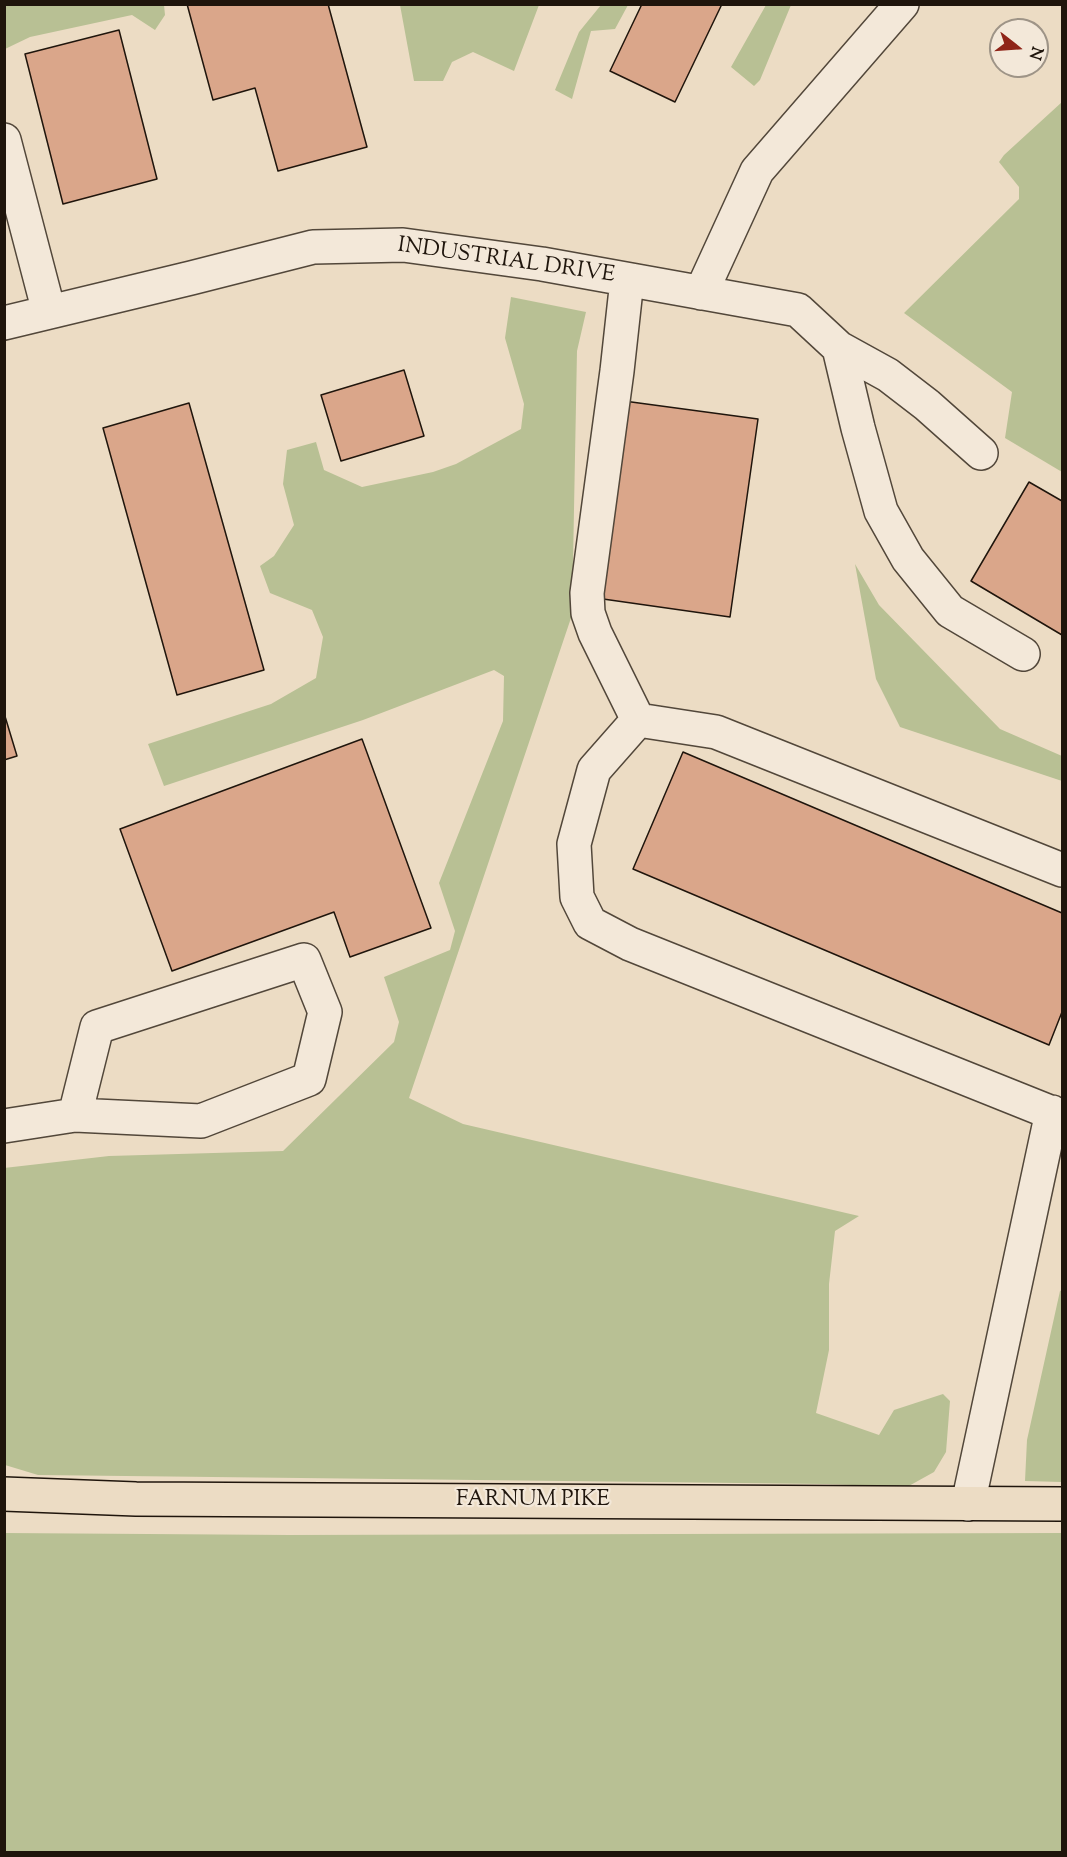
<!DOCTYPE html>
<html>
<head>
<meta charset="utf-8">
<style>
  body { margin:0 }
  #map { position:relative; width:1067px; height:1857px; overflow:hidden; background:#ecdcc4; font-family:"Sorts Mill Goudy",serif }
  canvas { display:block }
  .frame { position:absolute; inset:0; border:6px solid #1f150c; pointer-events:none }
  .north { position:absolute; left:989px; top:18px; width:60px; height:60px; box-sizing:border-box; background:#f3e8d9; border:2px solid #9e9487; border-radius:50%; rotate:107deg; font-size:16px; font-weight:700; line-height:24px; text-align:center; color:#1f150c }
  .north::after { content:''; display:block; margin:auto; width:21px; height:27px; background:#8f2418; clip-path:polygon(50% 0,100% 100%,50% 72%,0 100%) }
</style>
</head>
<body>
<div id="map">
<canvas width="1067" height="1857"></canvas>
<div class="frame"></div>
<div class="north">N</div>
</div>
<script>
const g = document.querySelector('canvas').getContext('2d');
g.lineJoin = 'round';
function fill(path, color) {
  g.fillStyle = color;
  g.fill(path, 'evenodd');
}
function poly(rows) {
  const path = new Path2D();
  for (const r of rows) {
    path.moveTo(r[0], r[1]);
    for (let i = 2; i < r.length; i += 2) path.lineTo(r[i], r[i + 1]);
  }
  return path;
}
function strokePath(path, color, width, dash) {
  g.strokeStyle = color;
  g.lineWidth = width;
  g.lineCap = dash ? 'butt' : 'round';
  g.setLineDash(dash || []);
  g.stroke(path);
}
function label(font, color, halo, rows, align = 'center') {
  g.font = font + ' "Sorts Mill Goudy",serif';
  g.lineWidth = 4.5;
  g.setLineDash([]);
  g.textBaseline = 'middle';
  g.strokeStyle = halo;
  g.fillStyle = color;
  for (const [text, x, y, turn = 0] of rows) {
    g.save();
    g.translate(x, y);
    g.rotate((+turn || 0) * Math.PI / 180);
    g.textAlign = isNaN(turn) ? turn : align;
    if (halo) g.strokeText(text, 0, 0);
    g.fillText(text, 0, 0);
    g.restore();
  }
}
const green = poly([
  [4,5,164,5,165,15,155,30,132,15,30,37,5,49],
  [400,5,400,4,539,5,514,71,473,52,452,62,443,81,414,81],
  [601,5,628,5,615,29,591,31,572,99,555,90,579,32],
  [766,5,791,5,760,80,754,86,731,67],
  [1062,102,1062,472,1005,438,1012,392,904,313,1019,199,1019,187,999,162,1004,155],
  [511,297,586,312,577,351,572,615,409,1098,463,1124,859,1216,835,1231,829,1284,829,1350,816,1413,879,1435,894,1410,943,1394,950,1401,946,1452,934,1472,907,1487,826,1484,38,1475,5,1465,4,1168,109,1156,283,1151,394,1042,399,1022,384,977,450,950,455,931,439,883,503,721,504,676,494,670,363,720,164,786,148,744,271,704,316,678,323,637,312,610,270,593,260,566,274,556,294,525,283,484,287,450,316,442,324,470,362,487,433,472,456,464,521,429,524,404,505,338],
  [855,564,879,605,1000,729,1062,756,1062,781,900,727,876,679],
  [1062,1290,1062,1482,1025,1481,1027,1440,1060,1291],
  [4,1533,290,1535,1062,1533,1062,1852,5,1852]
]);
const building = poly([
  [187,4,328,4,367,147,278,171,255,88,213,100,187,4],
  [642,4,722,4,675,102,610,71,642,4],
  [119,30,157,179,63,204,25,54,119,30],
  [404,370,424,436,341,461,321,395,404,370],
  [624,401,758,419,730,617,596,598,624,401],
  [189,403,264,670,177,695,103,428,189,403],
  [1029,482,1062,501,1062,635,971,581,1029,482],
  [4,713,17,756,4,760,4,713],
  [362,739,431,928,350,957,334,912,172,971,120,829,362,739],
  [683,752,1062,913,1062,1012,1049,1045,633,869,683,752]
]);
const minor = poly([
  [4,140,49,312],
  [627,280,617,371,587,593,588,613,595,633,638,720],
  [701,293,757,171,902,4],
  [4,323,191,278,313,247,403,245,542,264,798,310,839,348,858,428,881,511,908,559,950,611,1023,654],
  [839,348,888,375,927,405,981,453],
  [1062,870,716,732,638,720,594,770,574,844,577,897,590,923,630,944,1062,1117],
  [4,1126,75,1115,201,1121,309,1079,325,1012,304,960,97,1027,75,1115],
  [968,1504,1052,1112]
]);
const major = poly([
  [4,1494,136,1499,1062,1504]
]);
const streetNames = [
  ["INDUSTRIAL DRIVE",506,262,8],
  ["FARNUM PIKE",533,1501]
];
fill(green, '#b8c094');
fill(building, '#daa68a');
strokePath(building, '#1f150c', 1.5);
strokePath(minor, '#52473a', 36);
strokePath(major, '#1f150c', 36);
strokePath(minor, '#f3e8d9', 33);
strokePath(major, '#ecdcc4', 33);
label('22px', '#1f150c', '#f3e8d9', streetNames);
</script>
</body>
</html>
